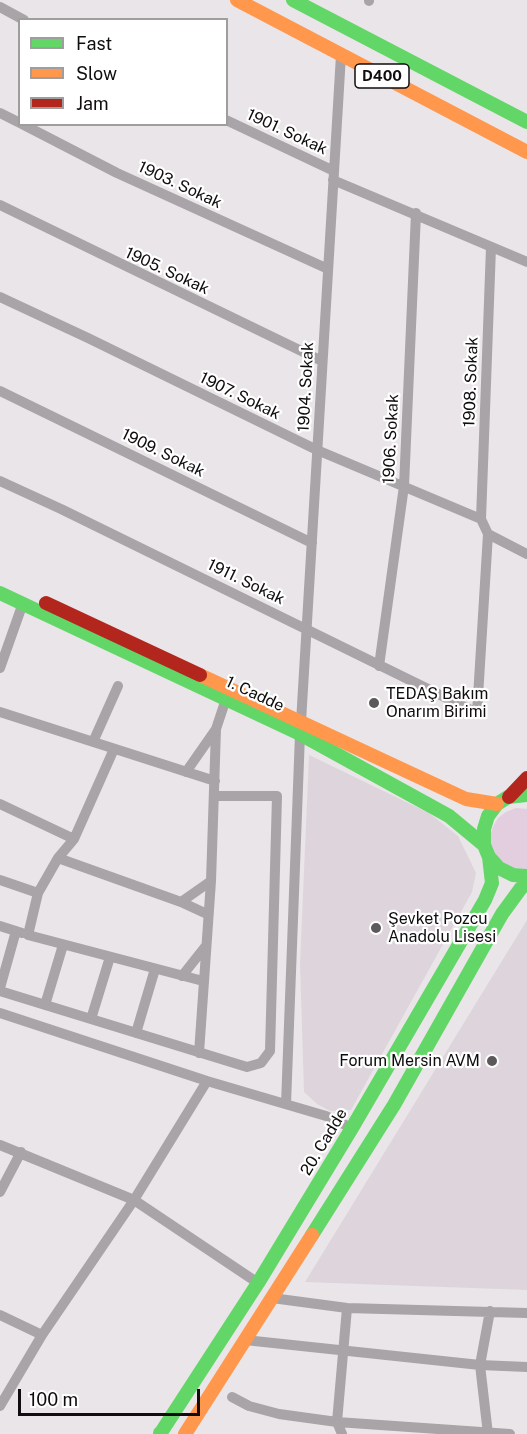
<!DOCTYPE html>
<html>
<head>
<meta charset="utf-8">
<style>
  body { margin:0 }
  #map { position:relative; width:527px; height:1434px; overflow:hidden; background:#eae5e8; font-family:"Public Sans",sans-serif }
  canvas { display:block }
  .legend { position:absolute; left:18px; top:18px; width:210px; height:108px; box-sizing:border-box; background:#fff; border:2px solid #9f9e9f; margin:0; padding:8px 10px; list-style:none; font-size:18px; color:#0f0d0e }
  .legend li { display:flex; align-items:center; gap:12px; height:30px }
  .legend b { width:30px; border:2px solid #9f9e9f }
  .scale { position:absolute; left:18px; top:1389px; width:182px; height:27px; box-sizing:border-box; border:3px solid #0f0d0e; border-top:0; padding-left:8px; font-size:18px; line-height:21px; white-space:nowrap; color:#0f0d0e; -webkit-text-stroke:4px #fff; paint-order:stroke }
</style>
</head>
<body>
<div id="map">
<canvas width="527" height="1434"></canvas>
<ul class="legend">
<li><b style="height:8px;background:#63d668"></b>Fast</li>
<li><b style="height:8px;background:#ff974d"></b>Slow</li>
<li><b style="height:8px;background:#b3261e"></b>Jam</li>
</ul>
<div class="scale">100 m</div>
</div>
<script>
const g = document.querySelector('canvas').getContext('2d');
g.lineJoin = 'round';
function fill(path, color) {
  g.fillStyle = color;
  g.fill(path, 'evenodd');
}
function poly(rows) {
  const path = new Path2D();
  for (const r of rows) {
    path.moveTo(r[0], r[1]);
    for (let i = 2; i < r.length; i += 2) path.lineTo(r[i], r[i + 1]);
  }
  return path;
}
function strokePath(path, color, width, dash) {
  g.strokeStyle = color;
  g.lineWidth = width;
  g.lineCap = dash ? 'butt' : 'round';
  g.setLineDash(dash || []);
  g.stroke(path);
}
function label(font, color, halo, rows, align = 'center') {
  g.font = font + ' "Public Sans",sans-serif';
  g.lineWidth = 4.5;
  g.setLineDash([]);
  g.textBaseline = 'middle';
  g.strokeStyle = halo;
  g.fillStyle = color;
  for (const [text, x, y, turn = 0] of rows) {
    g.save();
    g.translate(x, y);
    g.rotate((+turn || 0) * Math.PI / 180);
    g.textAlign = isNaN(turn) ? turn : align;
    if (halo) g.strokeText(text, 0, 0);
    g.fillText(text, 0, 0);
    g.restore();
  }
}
const built = poly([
  [309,755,429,813,458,836,476,873,472,892,351,1110,330,1111,317,1104,304,1092,300,964],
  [527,920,527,1290,305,1282]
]);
const green = poly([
  [516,808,527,809,527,869,511,868,496,856,491,846,490,836,493,827,498,818,506,812]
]);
const street = poly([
  [369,1,369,0],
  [0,7,24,20],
  [0,113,20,123],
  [226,120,334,171],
  [22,124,117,173,328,269],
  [333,180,527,262],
  [0,205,322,361],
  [0,297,88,338,317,450,481,519,488,534,527,554],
  [0,391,312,543],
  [0,481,61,509,477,713,488,534],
  [481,519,491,247],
  [379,666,404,486,416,213],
  [0,668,23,603],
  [0,712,215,781],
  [301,722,341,55],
  [93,742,118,686],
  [114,749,74,839,58,858,38,893,28,935,203,981],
  [186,772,216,729],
  [0,804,74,839],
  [58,858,181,902,207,914],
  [0,880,38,893],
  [181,902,211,881],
  [0,926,22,933],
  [182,976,205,947],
  [0,988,16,931],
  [0,991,247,1067,261,1063,270,1051,277,796,214,796],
  [45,1005,63,945],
  [0,1013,207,1081,326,1116,352,1128],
  [91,1019,110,957],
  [136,1033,155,969],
  [199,1053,211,881,216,729,226,699],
  [286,1104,300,734],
  [0,1145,134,1200,258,1283],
  [0,1192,21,1152],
  [272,1298,347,1308,527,1313],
  [0,1315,42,1335],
  [245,1340,480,1365,527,1367],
  [232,1397,249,1406,279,1414,337,1422,510,1434],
  [0,1406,42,1335,134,1200,207,1081],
  [342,1434,337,1422,347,1308],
  [488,1434,480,1365,490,1311]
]);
const fast = poly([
  [293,0,527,122],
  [0,593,300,734,449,816,484,845],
  [527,795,508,797,497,804,488,816,484,829,484,845,489,857,499,868,513,875,527,876],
  [312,1235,394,1105,502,914,521,888,527,884],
  [160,1433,160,1434],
  [160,1434,258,1283,352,1128,485,900,492,883,489,857]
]);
const slow = poly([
  [237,0,527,152],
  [200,675,466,799,497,804],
  [185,1434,312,1235]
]);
const jam = poly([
  [46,603,200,675],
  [509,797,527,778]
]);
const markers = [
  [374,703,6,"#5c595a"],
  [376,928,6,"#5c595a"],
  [492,1061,6,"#5c595a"]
];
const shields = [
  [382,76,54]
];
const shieldNames = [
  ["D400",382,76]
];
const streetNames = [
  ["1901. Sokak",287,132,25],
  ["1903. Sokak",180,185,25],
  ["1905. Sokak",167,271,25],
  ["1908. Sokak",471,382,-88],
  ["1904. Sokak",306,387,-87],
  ["1907. Sokak",240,396,26],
  ["1906. Sokak",391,439,-87],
  ["1909. Sokak",163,453,26],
  ["1911. Sokak",246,582,26],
  ["1. Cadde",255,694,25],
  ["20. Cadde",324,1142,-59]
];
const poiNames = [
  ["TEDAŞ Bakım",386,694],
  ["Onarım Birimi",386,712],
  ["Şevket Pozcu",388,919],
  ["Anadolu Lisesi",388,937],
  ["Forum Mersin AVM",480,1061,"right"]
];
fill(built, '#ddd5db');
fill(green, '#e2cede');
strokePath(street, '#a9a4a7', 10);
strokePath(fast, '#63d668', 14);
strokePath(slow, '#ff974d', 14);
strokePath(jam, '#b3261e', 14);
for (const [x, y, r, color] of markers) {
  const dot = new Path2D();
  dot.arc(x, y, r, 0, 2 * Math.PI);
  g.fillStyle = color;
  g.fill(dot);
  strokePath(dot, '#fff', 2);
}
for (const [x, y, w] of shields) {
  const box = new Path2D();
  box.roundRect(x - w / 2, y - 12, w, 24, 4.5);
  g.fillStyle = '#fff';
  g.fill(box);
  strokePath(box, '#0f0d0e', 1.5);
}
label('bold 15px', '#0f0d0e', null, shieldNames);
label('16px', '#0f0d0e', '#fff', streetNames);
label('16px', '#0f0d0e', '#fff', poiNames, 'left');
</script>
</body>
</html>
